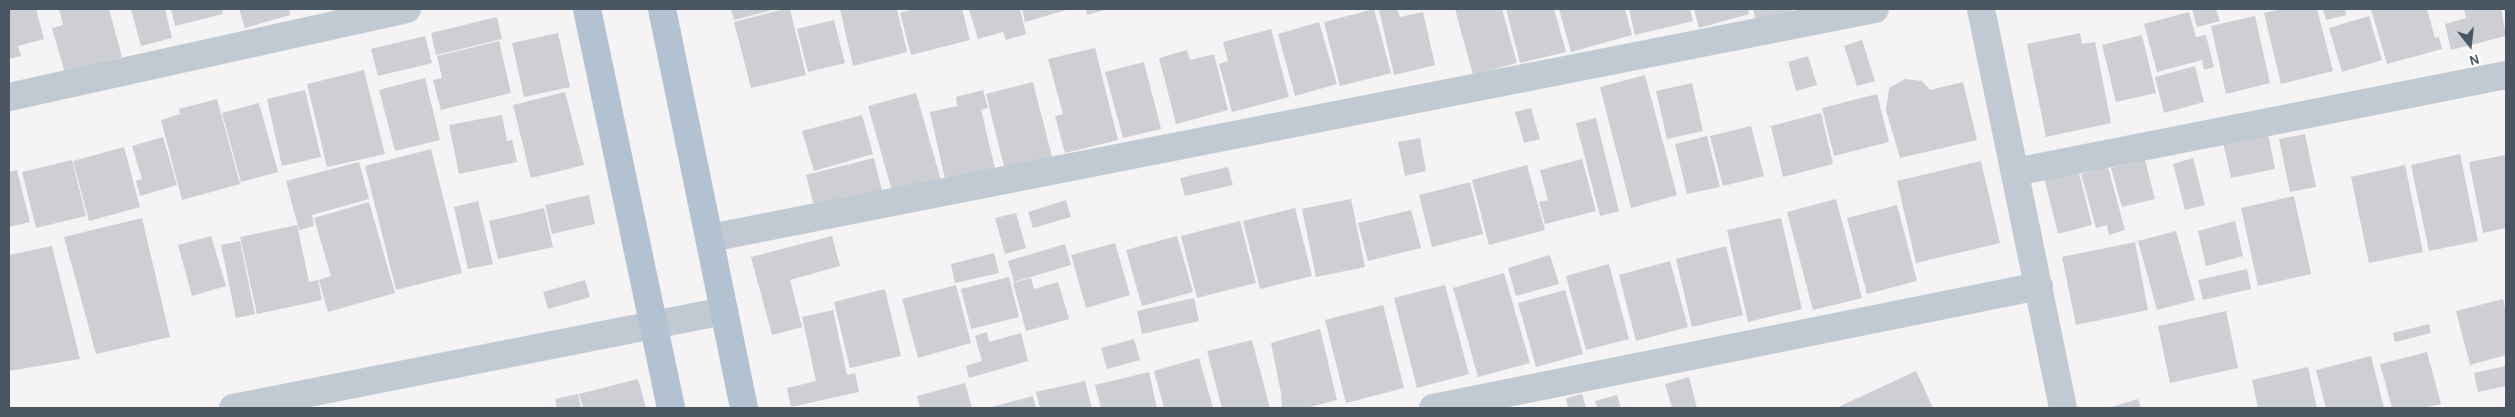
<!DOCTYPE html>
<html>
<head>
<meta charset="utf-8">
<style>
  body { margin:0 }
  #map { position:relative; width:2515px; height:417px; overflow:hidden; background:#f5f3f3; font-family:"Alegreya Sans",sans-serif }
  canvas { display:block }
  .frame { position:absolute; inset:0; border:10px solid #4a5661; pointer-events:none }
  .north { position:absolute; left:2445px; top:20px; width:50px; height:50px; -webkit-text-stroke:4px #fff; paint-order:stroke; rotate:164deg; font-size:14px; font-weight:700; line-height:20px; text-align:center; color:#4a5661 }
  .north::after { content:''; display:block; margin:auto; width:18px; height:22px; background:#4a5661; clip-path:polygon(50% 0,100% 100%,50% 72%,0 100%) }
</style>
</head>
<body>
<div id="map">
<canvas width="2515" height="417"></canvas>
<div class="frame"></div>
<div class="north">N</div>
</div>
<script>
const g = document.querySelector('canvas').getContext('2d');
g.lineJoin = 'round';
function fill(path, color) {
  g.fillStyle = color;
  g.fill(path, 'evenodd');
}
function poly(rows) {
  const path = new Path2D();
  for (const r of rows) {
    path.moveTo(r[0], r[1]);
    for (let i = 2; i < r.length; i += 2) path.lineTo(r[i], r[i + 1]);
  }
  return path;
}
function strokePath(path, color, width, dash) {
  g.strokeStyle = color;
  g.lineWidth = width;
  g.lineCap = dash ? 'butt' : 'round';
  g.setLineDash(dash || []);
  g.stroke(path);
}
const building = poly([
  [9,9,36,9,44,39,18,46,21,56,9,59],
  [59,9,109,9,122,57,65,73,52,28,63,25],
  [131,9,165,9,172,38,141,46],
  [171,9,222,9,223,14,175,26],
  [239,9,289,9,290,15,245,28],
  [731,9,776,9,734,20],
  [784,9,790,9,806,75,751,88,734,22],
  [840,9,897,9,907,52,853,66],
  [914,9,962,9,970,40,911,55,900,13],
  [969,9,1020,9,1026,34,1006,40,1003,32,978,39],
  [1022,9,1070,9,1025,22],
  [1086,9,1108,9,1087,15],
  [1374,9,1391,73,1340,86,1324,22],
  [1397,9,1400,17,1423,12,1435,65,1394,75,1379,10],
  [1455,9,1502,9,1517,63,1473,75],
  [1506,9,1554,9,1566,52,1520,63],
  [1559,9,1625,9,1632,35,1571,52],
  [1629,9,1690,9,1693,21,1635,35],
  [1694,9,1748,9,1749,14,1699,28],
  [1753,9,1798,9,1756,21],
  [2192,9,2216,9,2220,21,2197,27],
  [2282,9,2317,9,2333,71,2281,84,2264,13],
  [2323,9,2345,9,2346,15,2326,20],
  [2371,9,2427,9,2435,38,2439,37,2442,49,2387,64],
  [2464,9,2501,9,2506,36,2451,50,2445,24,2466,18],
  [2189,12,2196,37,2206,35,2214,67,2204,70,2202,60,2157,72,2144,24],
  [2255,16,2270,83,2226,94,2211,26],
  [2369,16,2382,60,2342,72,2329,28],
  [497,17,502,39,436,55,431,33],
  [834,20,845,63,808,72,797,29],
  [1319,22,1337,84,1295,96,1278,34],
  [1271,29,1289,97,1232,112,1219,64,1228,61,1223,42],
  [558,33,570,87,524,97,512,43],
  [2080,33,2082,44,2095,42,2111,123,2046,137,2027,44],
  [2142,35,2156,93,2116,102,2102,45],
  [425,36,432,63,378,76,371,49],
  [1862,40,1875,81,1857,86,1844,46],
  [499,41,511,93,441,110,433,80,442,78,437,56],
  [1095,48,1118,140,1065,153,1055,116,1063,114,1048,59],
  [1187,50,1190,60,1214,54,1228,110,1176,124,1159,58],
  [1808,56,1817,85,1796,91,1788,62],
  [1144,62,1161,129,1123,138,1105,72],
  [2195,66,2204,102,2164,113,2155,77],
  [364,70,385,154,327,167,307,84],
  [1645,75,1677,195,1631,208,1600,87],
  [425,78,440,140,395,151,379,90],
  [1905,79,1922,81,1930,90,1963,82,1977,140,1900,158,1886,110,1889,88],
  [1033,82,1052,157,1005,170,986,94],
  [1692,83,1703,131,1667,139,1656,91],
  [305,90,321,157,282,166,267,99],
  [983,90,988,108,981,110,996,172,946,184,930,112,957,106,956,97],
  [565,92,584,165,531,178,513,105],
  [916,93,942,184,894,198,868,106],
  [1877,94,1889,142,1834,156,1822,108],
  [217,99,240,184,182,200,161,120,180,114,179,109],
  [259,103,278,172,241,182,222,113],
  [1531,108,1540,139,1524,143,1515,112],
  [1821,113,1833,164,1783,177,1771,126],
  [502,115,507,141,512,140,517,162,459,174,449,125],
  [862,115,873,154,814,171,802,131],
  [1596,118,1619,211,1600,216,1576,123],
  [1751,126,1764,176,1723,186,1710,136],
  [2268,133,2275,169,2231,178,2223,142],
  [2305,134,2316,187,2290,192,2279,139],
  [1707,136,1720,187,1687,194,1675,144],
  [163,137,177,185,140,196,136,181,142,179,132,146],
  [1420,138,1426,171,1405,176,1398,142],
  [124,147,140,207,89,221,73,161],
  [431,149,462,273,396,290,365,166],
  [2460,154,2478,241,2429,251,2411,165],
  [2506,155,2506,228,2483,233,2469,162],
  [874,158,883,195,816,213,806,175],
  [2193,158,2205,205,2185,210,2173,164],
  [1582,159,1596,211,1545,224,1539,202,1548,200,1540,170],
  [72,160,86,216,36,228,22,172],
  [2145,160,2155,199,2122,207,2111,168],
  [1981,161,2000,243,1916,263,1897,181],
  [359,162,369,199,312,215,314,226,299,230,286,181],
  [1527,165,1545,230,1489,245,1472,180],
  [2405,165,2423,252,2369,263,2351,177],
  [1228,167,1233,185,1185,196,1180,178],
  [2108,167,2125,230,2109,235,2107,225,2096,228,2081,174],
  [2078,169,2092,225,2058,234,2044,178],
  [17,170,30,222,9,227,9,172],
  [1470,182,1483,234,1432,247,1419,195],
  [589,195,595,224,552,234,545,205],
  [2294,196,2311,274,2258,286,2241,208],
  [1351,199,1365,267,1316,277,1302,209],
  [1836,199,1862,298,1813,310,1787,212],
  [1066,200,1071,217,1033,228,1028,212],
  [478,201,493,264,468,269,454,207],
  [369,202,395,293,328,312,319,280,331,276,314,218],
  [1897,205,1917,281,1867,294,1847,218],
  [544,208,553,247,498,259,489,221],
  [1295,208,1312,276,1260,289,1243,221],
  [1411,210,1421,248,1368,261,1358,223],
  [1016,213,1026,248,1005,254,995,218],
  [142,218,170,337,96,354,64,237],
  [1781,218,1802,309,1748,322,1727,230],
  [1240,221,1256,283,1197,298,1181,236],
  [2235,221,2243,256,2206,266,2198,231],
  [297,225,309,282,318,280,322,300,257,314,240,237],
  [2176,231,2195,300,2157,310,2138,241],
  [211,236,226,286,192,296,178,245],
  [832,236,840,266,790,280,802,327,772,335,751,257],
  [1177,236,1193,292,1142,306,1126,250],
  [240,241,255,314,236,318,221,245],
  [2135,242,2148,310,2076,325,2062,257],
  [1115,243,1130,295,1086,308,1071,255],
  [1065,244,1071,265,1014,282,1008,261],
  [52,246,80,359,9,371,9,255],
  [1726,246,1743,315,1692,327,1676,259],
  [994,253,999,273,955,283,951,264],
  [1550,255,1559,284,1516,296,1508,268],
  [1670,261,1688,327,1636,341,1619,275],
  [1609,264,1629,339,1586,350,1566,276],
  [2247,269,2251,289,2203,300,2198,280],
  [1504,273,1530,363,1478,377,1453,288],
  [1009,277,1019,317,971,329,961,289],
  [1031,278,1034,289,1058,282,1069,319,1026,331,1013,283],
  [585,280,590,297,548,309,543,292],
  [956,285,971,343,918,358,902,299],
  [1445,285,1469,374,1417,388,1394,298],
  [885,289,901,356,850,368,834,302],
  [1565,290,1583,354,1536,367,1518,303],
  [1194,298,1199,321,1142,334,1137,311],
  [2503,299,2506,312,2506,355,2470,365,2456,311],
  [1383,305,1404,388,1346,403,1325,320],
  [833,310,847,375,855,373,859,392,791,407,787,388,816,381,802,317],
  [2226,311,2238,368,2170,383,2158,326],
  [2429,324,2431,333,2395,342,2393,333],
  [1320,329,1337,400,1306,408,1282,408,1281,393,1271,343],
  [987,332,989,342,1021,333,1028,361,969,378,966,366,982,361,975,336],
  [1134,339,1140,360,1107,369,1101,348],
  [1252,340,1270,408,1222,408,1207,351],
  [2427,352,2441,404,2424,408,2392,408,2380,364],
  [2371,356,2384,408,2326,408,2316,370],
  [1199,358,1213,408,1164,408,1154,371],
  [2506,366,2506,386,2478,392,2474,373],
  [2308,367,2317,408,2258,408,2252,380],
  [1916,371,1933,408,1836,408],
  [1149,372,1157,408,1101,408,1095,385],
  [1689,377,1697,408,1672,408,1665,384],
  [638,379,646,408,583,408,579,394],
  [1085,381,1092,408,1040,408,1036,392],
  [965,383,972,408,920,408,917,396],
  [578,394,581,408,557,408,555,399],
  [1582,394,1586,408,1568,408,1566,398],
  [1617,395,1621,408,1597,408,1595,401],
  [1033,396,1036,408,988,408],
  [2138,399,2141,408,2108,408]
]);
const minor = poly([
  [1981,9,2063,408],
  [9,97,407,9],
  [2015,172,2506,75],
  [710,238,1875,9],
  [233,408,724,311],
  [1433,408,2039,286]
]);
const major = poly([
  [587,9,671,408],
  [662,9,744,408]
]);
fill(building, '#cdcfd5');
strokePath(minor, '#c1cad2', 28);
strokePath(major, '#b3c2d1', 28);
</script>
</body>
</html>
